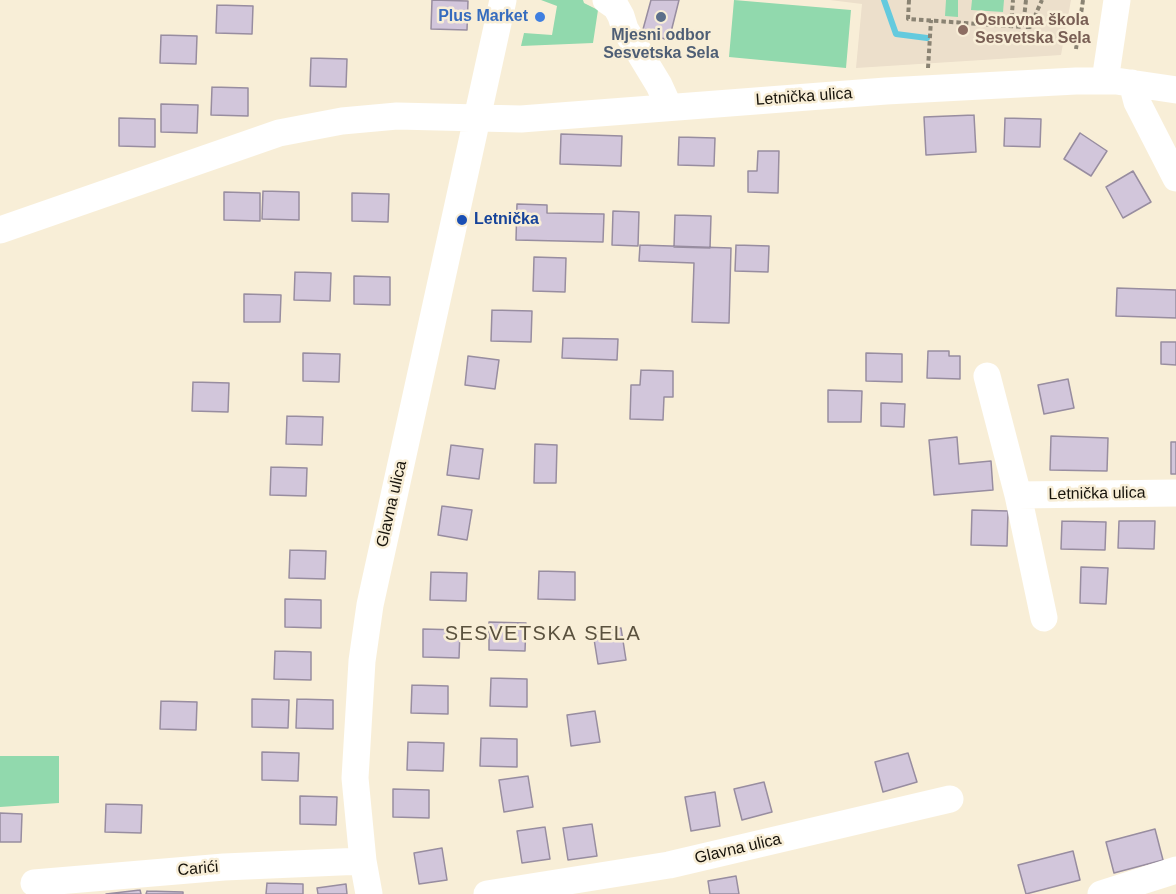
<!DOCTYPE html>
<html>
<head>
<meta charset="utf-8">
<style>
  body { margin:0 }
  canvas { display:block; background:#f8eed7 }
</style>
</head>
<body>
<canvas width="1176" height="894"></canvas>
<script>
const g = document.querySelector('canvas').getContext('2d');
g.lineJoin = 'round';
function fill(path, color) {
  g.fillStyle = color;
  g.fill(path, 'evenodd');
}
function poly(rows) {
  const path = new Path2D();
  for (const r of rows) {
    path.moveTo(r[0], r[1]);
    for (let i = 2; i < r.length; i += 2) path.lineTo(r[i], r[i + 1]);
  }
  return path;
}
function strokePath(path, color, width, dash) {
  g.strokeStyle = color;
  g.lineWidth = width;
  g.lineCap = dash ? 'butt' : 'round';
  g.setLineDash(dash || []);
  g.stroke(path);
}
function label(font, color, halo, rows, align = 'center') {
  g.font = font + ' Arial,sans-serif';
  g.lineWidth = 5;
  g.setLineDash([]);
  g.textBaseline = 'middle';
  g.strokeStyle = halo;
  g.fillStyle = color;
  for (const [text, x, y, turn = 0] of rows) {
    g.save();
    g.translate(x, y);
    g.rotate((+turn || 0) * Math.PI / 180);
    g.textAlign = isNaN(turn) ? turn : align;
    if (halo) g.strokeText(text, 0, 0);
    g.fillText(text, 0, 0);
    g.restore();
  }
}
const education = poly([
  [830,0,1071,0,1061,55,856,68,862,4]
]);
const green = poly([
  [541,0,583,0,584,3,598,10,593,43,521,46,524,33,552,35,557,6],
  [734,0,851,10,846,68,729,57],
  [946,0,958,0,958,17,945,16],
  [972,0,1004,0,1003,12,971,10],
  [0,756,59,756,59,803,0,807]
]);
const stream = poly([
  [884,0,896,34,927,38]
]);
const building = poly([
  [432,0,468,1,467,30,431,29,432,0],
  [651,0,679,0,669,40,642,33,651,0],
  [217,5,253,6,252,34,216,33,217,5],
  [161,35,197,36,196,64,160,63,161,35],
  [311,58,347,59,346,87,310,86,311,58],
  [212,87,248,88,248,116,211,115,212,87],
  [161,104,198,105,197,133,161,132,161,104],
  [974,115,976,152,926,155,924,117,974,115],
  [119,118,155,119,155,147,119,146,119,118],
  [1005,118,1041,119,1040,147,1004,146,1005,118],
  [1080,133,1107,151,1091,176,1064,159,1080,133],
  [561,134,622,136,621,166,560,164,561,134],
  [679,137,715,138,714,166,678,165,679,137],
  [758,151,779,151,778,193,748,192,748,171,757,171,758,151],
  [1133,171,1151,202,1123,218,1106,187,1133,171],
  [263,191,299,192,299,220,262,219,263,191],
  [224,192,260,193,260,221,224,220,224,192],
  [352,193,389,194,388,222,352,221,352,193],
  [517,204,547,205,547,213,604,214,603,242,516,240,517,204],
  [613,211,639,212,638,246,612,245,613,211],
  [675,215,711,216,710,248,674,247,675,215],
  [640,245,731,248,729,323,692,322,694,263,639,261,640,245],
  [736,245,769,246,768,272,735,271,736,245],
  [534,257,566,258,565,292,533,291,534,257],
  [295,272,331,273,330,301,294,300,295,272],
  [354,276,390,277,390,305,354,304,354,276],
  [1117,288,1176,290,1176,318,1116,316,1117,288],
  [244,294,281,295,280,322,244,322,244,294],
  [492,310,532,311,531,342,491,341,492,310],
  [563,338,618,339,617,360,562,358,563,338],
  [1161,342,1176,342,1176,365,1161,364,1161,342],
  [928,351,949,351,949,356,960,356,960,379,927,378,928,351],
  [303,353,340,354,339,382,303,381,303,353],
  [866,353,902,354,902,382,866,381,866,353],
  [468,356,499,360,495,389,465,385,468,356],
  [641,370,673,371,673,397,664,397,663,420,630,419,631,385,640,385,641,370],
  [1068,379,1074,408,1044,414,1038,385,1068,379],
  [193,382,229,383,228,412,192,411,193,382],
  [828,390,862,391,861,422,828,422,828,390],
  [881,403,905,404,904,427,881,426,881,403],
  [287,416,323,417,322,445,286,444,287,416],
  [1051,436,1108,438,1107,471,1050,470,1051,436],
  [957,437,959,464,991,461,993,490,934,495,929,440,957,437],
  [1171,442,1176,442,1176,474,1171,474,1171,442],
  [535,444,557,445,556,483,534,483,535,444],
  [451,445,483,449,479,479,447,475,451,445],
  [271,467,307,468,306,496,270,495,271,467],
  [442,506,472,510,467,540,438,535,442,506],
  [972,510,1008,511,1007,546,971,545,972,510],
  [1062,521,1106,522,1105,550,1061,549,1062,521],
  [1119,521,1155,521,1154,549,1118,548,1119,521],
  [290,550,326,551,325,579,289,578,290,550],
  [1081,567,1108,568,1106,604,1080,603,1081,567],
  [539,571,575,572,575,600,538,599,539,571],
  [431,572,467,573,466,601,430,600,431,572],
  [285,599,321,600,321,628,285,627,285,599],
  [489,622,526,623,525,651,489,650,489,622],
  [621,628,626,660,598,664,593,633,621,628],
  [423,629,460,630,459,658,423,657,423,629],
  [275,651,311,652,311,680,274,679,275,651],
  [491,678,527,679,527,707,490,706,491,678],
  [412,685,448,686,448,714,411,713,412,685],
  [252,699,289,700,288,728,252,727,252,699],
  [297,699,333,700,333,729,296,728,297,699],
  [161,701,197,702,196,730,160,729,161,701],
  [595,711,600,742,571,746,567,715,595,711],
  [481,738,517,739,517,767,480,766,481,738],
  [408,742,444,743,443,771,407,770,408,742],
  [262,752,299,753,298,781,262,780,262,752],
  [908,753,917,782,883,792,875,762,908,753],
  [528,776,533,807,504,812,499,780,528,776],
  [764,782,772,812,742,820,734,789,764,782],
  [393,789,429,790,429,818,393,817,393,789],
  [715,792,720,826,691,831,685,797,715,792],
  [300,796,337,797,336,825,300,824,300,796],
  [106,804,142,805,141,833,105,832,106,804],
  [0,813,22,814,21,842,0,842,0,813],
  [592,824,597,856,568,860,563,828,592,824],
  [545,827,550,859,522,863,517,831,545,827],
  [1155,829,1163,860,1114,873,1106,842,1155,829],
  [442,848,447,880,419,884,414,853,442,848],
  [1073,851,1080,880,1026,894,1018,865,1073,851],
  [736,876,739,894,710,894,708,881,736,876],
  [267,883,303,884,303,894,266,894,267,883],
  [346,884,347,894,318,894,317,888,346,884],
  [140,890,141,894,106,894,140,890],
  [147,891,183,892,183,894,146,894,147,891]
]);
const path = poly([
  [909,0,908,19,1023,27],
  [1026,0,1023,27,1030,27,1042,0],
  [1011,25,1013,0],
  [1076,49,1083,0],
  [928,68,931,20]
]);
const minor = poly([
  [606,0,616,7,621,16,625,29,659,85,669,107],
  [1105,81,1117,0],
  [1132,83,1137,102,1176,178],
  [0,230,279,133,342,121,397,116,521,119,886,91,1076,81,1116,81,1176,90],
  [987,376,1018,495,1044,618],
  [1018,495,1176,493],
  [34,883,224,867,363,861],
  [369,894,363,861,355,778,362,661,370,605,503,0],
  [487,894,669,865,950,799],
  [1101,894,1176,870]
]);
const markers = [
  [540,17,6,"#3f7fe0"],
  [661,17,6,"#5c6f8a"],
  [963,30,6,"#8d6e63"],
  [462,220,6,"#1a4fb4"]
];
const shopNames = [
  ["Plus Market",528,17]
];
const educationNames = [
  ["Osnovna škola",975,21],
  ["Sesvetska Sela",975,39]
];
const serviceNames = [
  ["Mjesni odbor",661,36],
  ["Sesvetska Sela",661,54]
];
const streetNames = [
  ["Letnička ulica",804,97,-4],
  ["Letnička ulica",1097,494,-1],
  ["Glavna ulica",392,504,-77],
  ["Glavna ulica",738,849,-13],
  ["Carići",198,869,-5]
];
const transitNames = [
  ["Letnička",474,220]
];
const quarterNames = [
  ["SESVETSKA SELA",543,634]
];
fill(education, '#ecdfcb');
fill(green, '#91d9ad');
strokePath(stream, '#64cade', 6);
fill(building, '#d2c6db');
strokePath(building, '#988da0', 1.5);
strokePath(path, '#8a8373', 4, [4.5, 3]);
strokePath(minor, '#fff', 27);
for (const [x, y, r, color] of markers) {
  const dot = new Path2D();
  dot.arc(x, y, r, 0, 2 * Math.PI);
  g.fillStyle = color;
  g.fill(dot);
  strokePath(dot, '#f8eed7', 2);
}
label('bold 16px', '#366cbe', '#f8eed7', shopNames, 'right');
label('bold 16px', '#785e54', '#f8eed7', educationNames, 'left');
label('bold 16px', '#4e5e75', '#f8eed7', serviceNames);
label('16px', '#18140c', '#f8eed7', streetNames);
label('bold 16px', '#164399', '#f8eed7', transitNames, 'left');
g.letterSpacing = '1.5px';
label('20px', '#5a513e', '#f8eed7', quarterNames);
g.letterSpacing = '0px';
</script>
</body>
</html>
